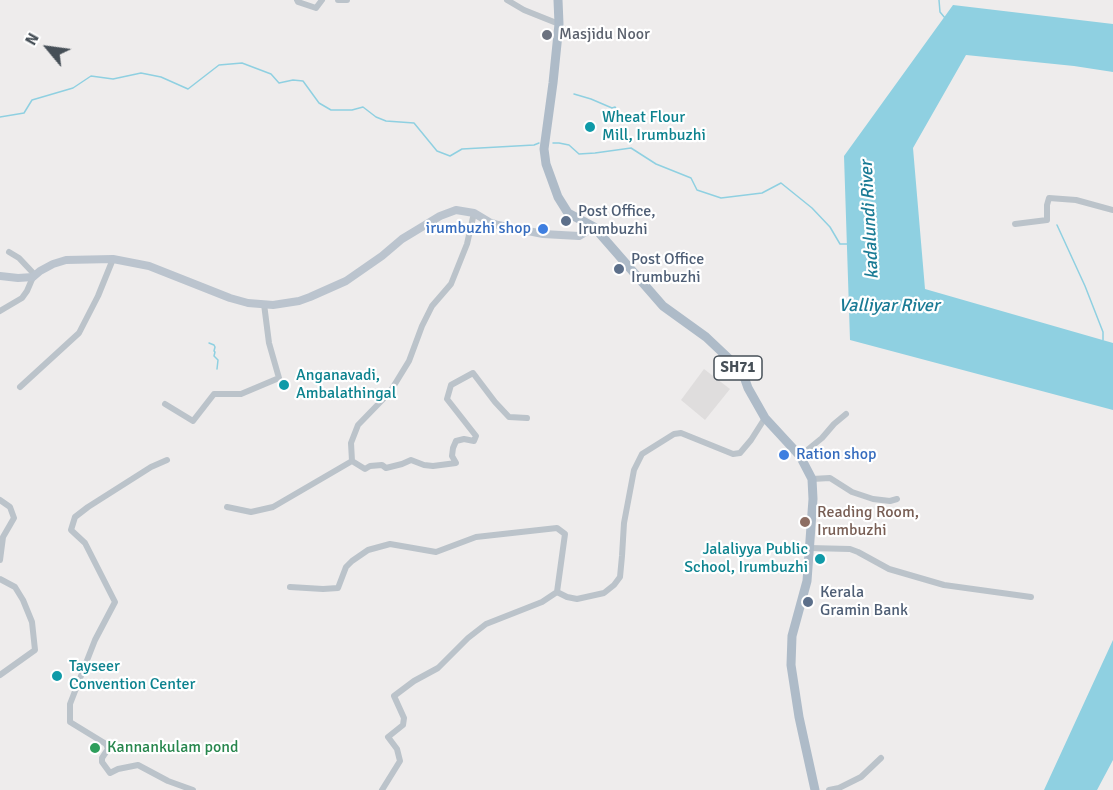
<!DOCTYPE html>
<html>
<head>
<meta charset="utf-8">
<style>
  body { margin:0 }
  #map { position:relative; width:1113px; height:790px; overflow:hidden; background:#eeecec; font-family:Signika,sans-serif }
  canvas { display:block }
  .north { position:absolute; left:18px; top:18px; width:60px; height:60px; -webkit-text-stroke:4px #fff; paint-order:stroke; rotate:299deg; font-size:16px; font-weight:700; line-height:24px; text-align:center; color:#464f57 }
  .north::after { content:''; display:block; margin:auto; width:21px; height:27px; background:#464f57; clip-path:polygon(50% 0,100% 100%,50% 72%,0 100%) }
</style>
</head>
<body>
<div id="map">
<canvas width="1113" height="790"></canvas>
<div class="north">N</div>
</div>
<script>
const g = document.querySelector('canvas').getContext('2d');
g.lineJoin = 'round';
function fill(path, color) {
  g.fillStyle = color;
  g.fill(path, 'evenodd');
}
function poly(rows) {
  const path = new Path2D();
  for (const r of rows) {
    path.moveTo(r[0], r[1]);
    for (let i = 2; i < r.length; i += 2) path.lineTo(r[i], r[i + 1]);
  }
  return path;
}
function strokePath(path, color, width, dash) {
  g.strokeStyle = color;
  g.lineWidth = width;
  g.lineCap = dash ? 'butt' : 'round';
  g.setLineDash(dash || []);
  g.stroke(path);
}
function label(font, color, halo, rows, align = 'center') {
  g.font = font + ' Signika,sans-serif';
  g.lineWidth = 4.5;
  g.setLineDash([]);
  g.textBaseline = 'middle';
  g.strokeStyle = halo;
  g.fillStyle = color;
  for (const [text, x, y, turn = 0] of rows) {
    g.save();
    g.translate(x, y);
    g.rotate((+turn || 0) * Math.PI / 180);
    g.textAlign = isNaN(turn) ? turn : align;
    if (halo) g.strokeText(text, 0, 0);
    g.fillText(text, 0, 0);
    g.restore();
  }
}
const education = poly([
  [704,369,730,389,705,420,681,400]
]);
const water = poly([
  [953,5,1113,24,1113,72,1074,66,966,55,913,148,925,289,1113,343,1113,410,850,340,844,156],
  [1113,640,1113,760,1097,790,1044,790]
]);
const stream = poly([
  [939,0,940,12,945,18],
  [574,94,591,99,612,108,615,107,617,110],
  [0,117,24,113,32,100,73,88,91,76,113,79,141,73,161,77,188,89,219,65,242,63,271,74,279,83,293,80,303,81,319,103,331,110,352,110,363,107,376,117,386,121,414,123,437,151,450,156,462,149,534,145,539,143],
  [553,143,559,143,569,145,579,154,595,153,631,148,656,164,691,178,697,190,721,198,762,193,781,183,812,208,830,227,840,244,847,244],
  [1057,225,1085,286,1103,332,1103,340],
  [209,343,214,345,215,347,214,351,215,352,214,356,218,360,217,369]
]);
const minor = poly([
  [297,0,298,2,316,8,322,0],
  [338,0,347,0],
  [507,0,524,10,559,24],
  [474,213,467,244,451,284,432,306,422,326,409,361,390,392,358,425,351,443,352,461,365,469,370,466,382,465,386,468,402,464,411,460,424,465,433,466,456,463,452,456,453,448,456,441,464,439,474,441,476,436,447,399,451,385,473,373,495,402,509,417,527,418],
  [1015,224,1047,220,1047,205,1049,198,1076,200,1113,210],
  [9,252,19,258,35,275],
  [0,311,22,298,27,291,33,277],
  [20,387,79,333,98,296,113,259],
  [165,404,193,421,214,394,241,394,279,378,269,343,264,304],
  [800,456,822,438,834,424,846,414],
  [167,460,151,467,88,507,75,517,71,530,85,543,115,602,95,640,70,704,70,722,106,744,108,749,102,758,102,762,110,773,118,769,138,765,168,781,193,790],
  [812,479,830,478,852,492,873,499,890,501,897,499],
  [0,500,10,507,14,518,3,537,0,560],
  [227,507,251,512,273,507,352,461],
  [809,548,850,549,858,552,889,569,944,585,1031,597],
  [0,579,15,587,23,600,32,622,35,650,0,675],
  [290,587,323,589,338,588,346,567,352,561,368,550,390,544,436,552,476,537,557,528,565,534,557,592,567,597,577,599,604,593,614,585,620,577,622,556,624,523,634,470,642,454,674,434,681,433,733,454,740,453,751,440,765,418],
  [382,790,400,761,397,749,388,737,403,725,404,718,394,696,414,681,438,668,468,638,486,624,542,602,557,592],
  [829,790,839,788,861,777,881,758]
]);
const secondary = poly([
  [0,276,18,278,33,277,40,271,53,264,66,260,113,259,149,266,230,298,248,303,273,305,299,301,310,297,346,281,382,256,402,239,440,216,456,210,474,213,489,222,498,225,543,234,579,236,594,227]
]);
const primary = poly([
  [558,0,559,24,553,83,544,149,546,164,558,197,568,213,594,227,663,306,706,337,742,371,748,388,765,418,800,456,812,479,813,499,807,581,792,636,791,665,799,717,815,790]
]);
const markers = [
  [547,35,6,"#6b7280"],
  [590,127,6,"#0f9aa8"],
  [566,221,6,"#5c6f8a"],
  [543,229,6,"#3f7fe0"],
  [619,269,6,"#5c6f8a"],
  [284,385,6,"#0f9aa8"],
  [784,455,6,"#3f7fe0"],
  [805,522,6,"#8d6e63"],
  [820,559,6,"#0f9aa8"],
  [808,602,6,"#5c6f8a"],
  [57,676,6,"#0f9aa8"],
  [95,748,6,"#2e9e5b"]
];
const shields = [
  [738,368,48]
];
const shieldNames = [
  ["SH71",738,368]
];
const worshipNames = [
  ["Masjidu Noor",559,35]
];
const cultureNames = [
  ["Wheat Flour",602,118],
  ["Mill, Irumbuzhi",602,136],
  ["Anganavadi,",296,376],
  ["Ambalathingal",296,394],
  ["Jalaliyya Public",808,550,"right"],
  ["School, Irumbuzhi",808,568,"right"],
  ["Tayseer",69,667],
  ["Convention Center",69,685]
];
const serviceNames = [
  ["Post Office,",578,212],
  ["Irumbuzhi",578,230],
  ["Post Office",631,260],
  ["Irumbuzhi",631,278],
  ["Kerala",820,593],
  ["Gramin Bank",820,611]
];
const shopNames = [
  ["irumbuzhi shop",531,229],
  ["Ration shop",796,455,"left"]
];
const educationNames = [
  ["Reading Room,",817,513],
  ["Irumbuzhi",817,531]
];
const leisureNames = [
  ["Kannankulam pond",107,748]
];
const waterNames = [
  ["kadalundi River",870,220,-93],
  ["Valliyar River",889,306]
];
fill(education, '#dfdddd');
fill(water, '#8fd0e1');
strokePath(stream, '#8fd0e1', 1.5);
strokePath(minor, '#bbc3ca', 6);
strokePath(secondary, '#bbc4ce', 8);
strokePath(primary, '#aebbc8', 9);
for (const [x, y, r, color] of markers) {
  const dot = new Path2D();
  dot.arc(x, y, r, 0, 2 * Math.PI);
  g.fillStyle = color;
  g.fill(dot);
  strokePath(dot, '#fff', 2);
}
for (const [x, y, w] of shields) {
  const box = new Path2D();
  box.roundRect(x - w / 2, y - 12, w, 24, 4.5);
  g.fillStyle = '#fff';
  g.fill(box);
  strokePath(box, '#464f57', 1.5);
}
label('bold 15px', '#464f57', null, shieldNames);
label('16px', '#5b616d', '#fff', worshipNames, 'left');
label('16px', '#0d838f', '#fff', cultureNames, 'left');
label('16px', '#4e5e75', '#fff', serviceNames, 'left');
label('16px', '#366cbe', '#fff', shopNames, 'right');
label('16px', '#785e54', '#fff', educationNames, 'left');
label('16px', '#27864d', '#fff', leisureNames, 'left');
label('italic 18px', '#1a7b95', '#fff', waterNames);
</script>
</body>
</html>
